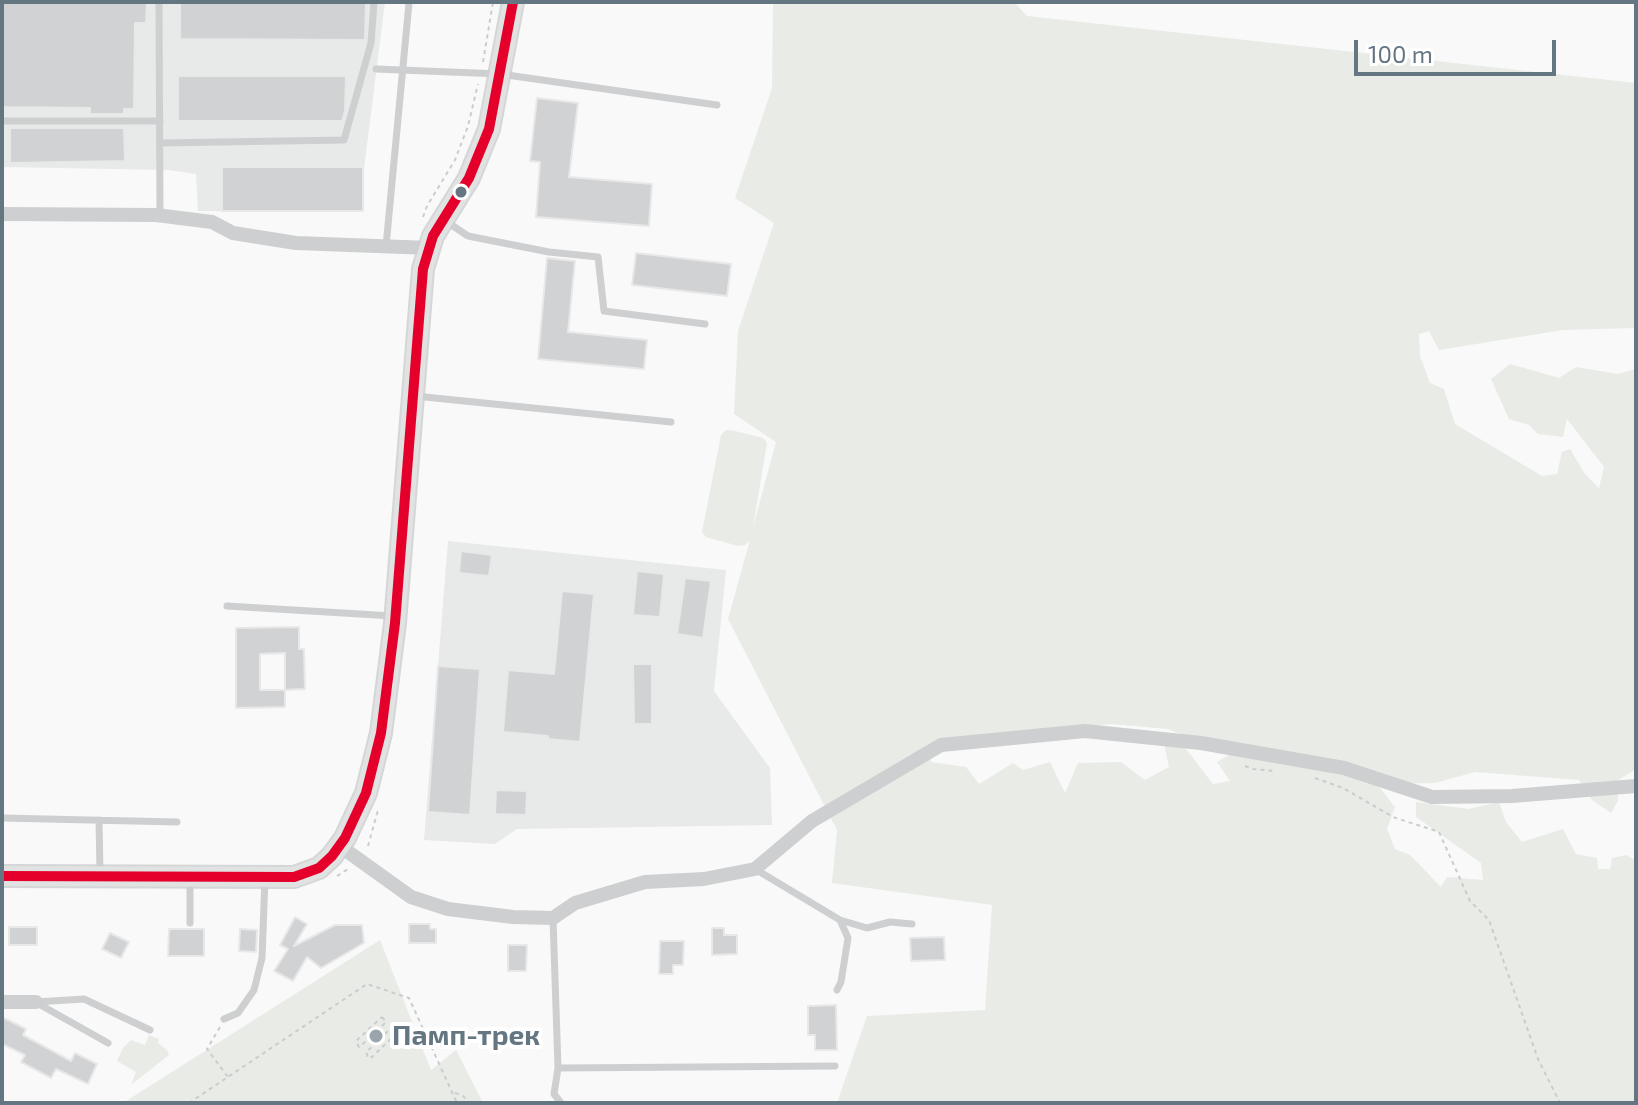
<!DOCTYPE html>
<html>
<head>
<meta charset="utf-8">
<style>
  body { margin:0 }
  #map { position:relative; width:1638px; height:1105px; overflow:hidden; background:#f9f9f9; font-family:"Exo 2",sans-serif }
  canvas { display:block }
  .frame { position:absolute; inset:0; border:4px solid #657683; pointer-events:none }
  .scale { position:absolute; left:1354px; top:40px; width:202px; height:36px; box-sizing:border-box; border:4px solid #657683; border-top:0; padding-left:10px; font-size:24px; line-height:28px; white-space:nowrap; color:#657683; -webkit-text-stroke:6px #fff; paint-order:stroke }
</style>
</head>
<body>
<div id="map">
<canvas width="1638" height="1105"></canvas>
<div class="frame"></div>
<div class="scale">100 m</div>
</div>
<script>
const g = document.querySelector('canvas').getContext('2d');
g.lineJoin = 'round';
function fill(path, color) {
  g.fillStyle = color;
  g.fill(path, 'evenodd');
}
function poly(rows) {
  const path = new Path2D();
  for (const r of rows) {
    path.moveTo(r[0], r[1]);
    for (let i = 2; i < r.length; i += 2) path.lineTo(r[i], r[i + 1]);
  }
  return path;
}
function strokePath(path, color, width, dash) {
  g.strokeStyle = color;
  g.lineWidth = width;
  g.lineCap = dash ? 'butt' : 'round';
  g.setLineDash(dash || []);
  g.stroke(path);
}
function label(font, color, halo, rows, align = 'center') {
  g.font = font + ' "Exo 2",sans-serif';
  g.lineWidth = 8;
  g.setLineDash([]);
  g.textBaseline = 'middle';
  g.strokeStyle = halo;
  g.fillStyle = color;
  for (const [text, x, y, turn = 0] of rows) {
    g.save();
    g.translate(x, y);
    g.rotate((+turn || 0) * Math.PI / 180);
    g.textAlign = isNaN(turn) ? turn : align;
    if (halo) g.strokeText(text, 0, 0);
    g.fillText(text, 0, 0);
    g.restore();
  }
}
const built = poly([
  [2,2,385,2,364,169,363,212,198,211,196,174,168,170,2,167],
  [448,541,726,570,714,691,770,768,772,825,517,829,495,844,424,840]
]);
const green = poly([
  [773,2,1014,2,1027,16,1636,83,1636,328,1563,330,1439,350,1429,331,1419,334,1420,356,1430,383,1444,389,1455,424,1542,476,1557,474,1562,452,1570,449,1585,474,1599,488,1604,467,1567,419,1563,437,1538,434,1529,425,1509,419,1491,379,1510,364,1559,378,1576,367,1618,374,1636,369,1636,769,1617,781,1618,801,1611,813,1592,800,1579,780,1475,772,1435,783,1377,784,1395,807,1387,829,1395,849,1410,855,1441,887,1447,877,1483,880,1481,863,1416,817,1416,802,1468,809,1499,802,1506,822,1522,842,1563,829,1576,854,1597,858,1598,869,1610,869,1612,858,1626,855,1636,861,1636,1103,837,1103,867,1016,985,1010,992,905,832,883,837,830,728,619,750,540,745,545,738,546,706,537,702,532,721,435,726,430,731,430,763,438,767,443,753,527,776,442,734,414,738,331,774,223,735,198,772,88],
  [1111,724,1168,729,1231,754,1217,762,1230,781,1213,784,1176,736,1164,744,1169,767,1145,780,1121,762,1078,763,1065,793,1050,762,1023,770,1013,763,979,784,966,767,931,762,928,745],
  [380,940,431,1070,456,1050,483,1103,123,1103],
  [149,1035,159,1039,158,1043,167,1050,169,1055,131,1085,136,1072,117,1061,123,1048,131,1040,145,1045]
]);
const building = poly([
  [2,2,147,2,146,23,135,23,134,109,124,109,124,114,90,114,90,108,2,107,2,2],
  [180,2,366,2,365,40,180,39,180,2],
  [178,76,346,76,345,111,342,121,178,121,178,76],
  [537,98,578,103,569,177,652,184,649,226,536,217,540,162,530,161,537,98],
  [10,128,124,128,125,161,10,163,10,128],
  [222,167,363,167,363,211,222,211,222,167],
  [636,253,731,264,727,296,632,285,636,253],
  [547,258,575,261,568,332,647,340,644,369,538,359,547,258],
  [461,551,492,555,489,576,459,573,461,551],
  [637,571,664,574,660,617,633,615,637,571],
  [685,578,711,581,703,638,677,634,685,578],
  [562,591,594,594,580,742,548,739,548,736,503,732,508,670,554,674,562,591],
  [299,627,299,649,304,649,305,689,285,690,285,707,236,708,236,628,299,627],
  [285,653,285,690,260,690,260,654,285,653],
  [633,664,652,664,652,724,634,724,633,664],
  [438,666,480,669,470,815,428,812,438,666],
  [496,790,527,791,526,815,495,814,496,790],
  [295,917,307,924,294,946,335,925,362,925,364,943,321,968,307,957,293,981,274,971,288,949,280,945,295,917],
  [409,924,430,924,430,929,436,929,436,943,409,943,409,924],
  [9,927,37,927,37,945,9,945,9,927],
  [712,928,724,928,724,935,737,935,737,954,712,955,712,928],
  [169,929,204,929,204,956,168,956,169,929],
  [240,929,257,930,256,952,239,951,240,929],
  [110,933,129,942,121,958,102,949,110,933],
  [944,937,945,960,911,961,910,938,944,937],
  [660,941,684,941,683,965,673,965,673,974,659,974,660,941],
  [508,945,527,945,526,971,508,971,508,945],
  [836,1005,837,1050,815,1050,815,1035,808,1035,808,1006,836,1005],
  [2,1017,26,1029,23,1035,71,1061,75,1053,97,1064,88,1084,56,1069,51,1078,21,1062,25,1055,2,1044,2,1017]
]);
const path = poly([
  [483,62,493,2],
  [423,217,427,206,455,160,468,126,478,84],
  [1245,766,1253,769,1274,771],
  [1315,778,1343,788,1393,817,1439,832,1470,901,1489,920,1538,1059,1560,1103],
  [368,846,378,810],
  [337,876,348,869],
  [382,1017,386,1022,377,1031,378,1036,383,1036,391,1028,395,1030,396,1034,372,1057,368,1058,366,1052,375,1044,374,1039,370,1038,359,1047,356,1041,382,1017],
  [220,1027,207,1049,228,1077],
  [455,1093,462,1095,470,1103],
  [189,1103,367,984,409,998,457,1103]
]);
const lane = poly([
  [159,2,160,215],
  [376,69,500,74,717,105],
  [2,121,160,121],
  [160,143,344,140,371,43,374,2],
  [444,220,468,236,549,252,598,257,604,311,705,324],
  [386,246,409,3],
  [415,396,671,422],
  [227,606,393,616],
  [2,818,177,822],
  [99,820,100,873],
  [755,869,840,920,848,938,841,982,837,990],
  [553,918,558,1068,835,1066],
  [840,920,867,928,890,922,912,924],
  [190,923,190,881],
  [36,1002,84,999,150,1030],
  [37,1003,108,1043],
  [224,1019,238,1013,254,990,262,958,265,878],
  [558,1068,554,1094,561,1103]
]);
const street = poly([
  [2,214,156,215,212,222,233,233,296,243,430,248],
  [340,846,411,897,448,909,513,917,553,918,575,903,645,882,704,879,755,869,812,821,941,745,1085,731,1201,743,1344,768,1432,797,1512,796,1636,786],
  [2,1002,36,1002]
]);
const secondary = poly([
  [2,876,294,877,319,868,332,856,345,838,366,793,381,733,395,623,423,269,433,236,469,178,489,129,513,2]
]);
const bus1 = poly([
  [2,876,294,877,319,868,332,856,345,838,366,793,381,733,395,623,423,269,433,236,469,178,489,129,513,2]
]);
const markers = [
  [461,192,7,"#657683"],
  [376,1036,8,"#99a4ac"]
];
const poiNames = [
  ["Памп-трек",392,1036]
];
fill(built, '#e8e9e9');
fill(green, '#e8ebe6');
fill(building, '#d0d2d3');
strokePath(building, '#e8e8e8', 2);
strokePath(secondary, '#d5d6d7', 24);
strokePath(path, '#cbcccd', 2, [4, 4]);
strokePath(lane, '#cecfd0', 7);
strokePath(street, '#cecfd0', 14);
strokePath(secondary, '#e1e2e2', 20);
strokePath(bus1, '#e4002b', 10);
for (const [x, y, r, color] of markers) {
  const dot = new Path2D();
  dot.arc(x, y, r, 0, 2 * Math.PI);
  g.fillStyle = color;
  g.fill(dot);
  strokePath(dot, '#fff', 3);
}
label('bold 28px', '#657683', '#fff', poiNames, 'left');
</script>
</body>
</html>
